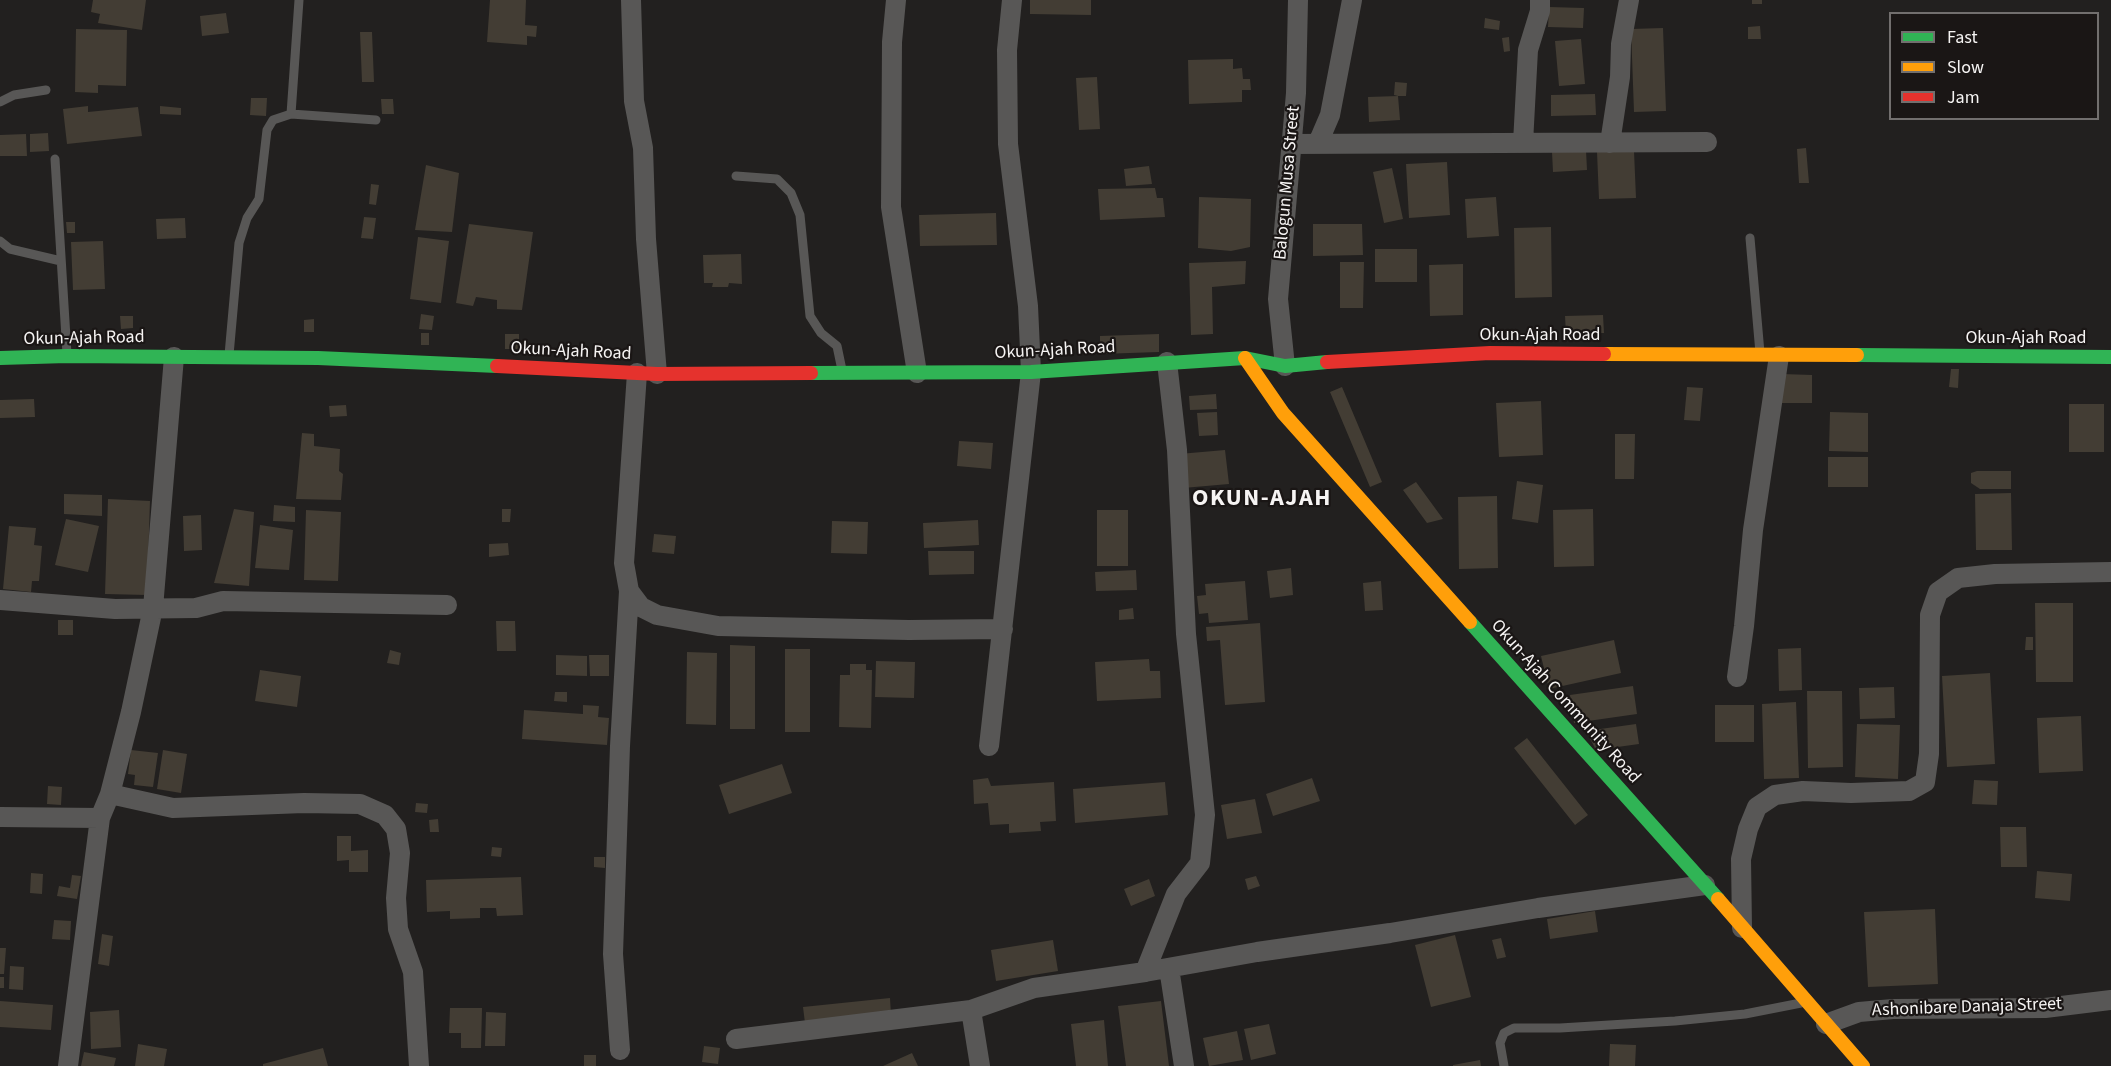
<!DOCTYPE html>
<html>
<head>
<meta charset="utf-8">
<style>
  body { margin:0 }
  #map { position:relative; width:2111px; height:1066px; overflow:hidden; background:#22201f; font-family:"Source Sans 3",sans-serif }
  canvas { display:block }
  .legend { position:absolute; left:1889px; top:12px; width:210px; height:108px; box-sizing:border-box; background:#1a1615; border:2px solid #726f6e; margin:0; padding:8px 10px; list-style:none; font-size:18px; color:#f6f4f3 }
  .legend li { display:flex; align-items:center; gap:12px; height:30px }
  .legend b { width:30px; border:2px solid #726f6e }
</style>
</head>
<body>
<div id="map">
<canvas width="2111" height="1066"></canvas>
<ul class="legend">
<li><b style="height:8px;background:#30b455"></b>Fast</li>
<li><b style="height:8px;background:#ff9f0a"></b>Slow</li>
<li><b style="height:8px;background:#e5322d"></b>Jam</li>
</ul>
</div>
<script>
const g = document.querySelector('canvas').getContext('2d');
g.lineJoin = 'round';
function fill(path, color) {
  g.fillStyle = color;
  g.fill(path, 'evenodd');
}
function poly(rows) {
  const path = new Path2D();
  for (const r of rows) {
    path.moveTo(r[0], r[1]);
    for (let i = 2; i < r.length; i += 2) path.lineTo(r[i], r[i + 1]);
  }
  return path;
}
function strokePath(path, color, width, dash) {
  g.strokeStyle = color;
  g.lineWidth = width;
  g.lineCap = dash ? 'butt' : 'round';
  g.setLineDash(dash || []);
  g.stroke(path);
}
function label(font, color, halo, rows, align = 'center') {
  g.font = font + ' "Source Sans 3",sans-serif';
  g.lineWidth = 4.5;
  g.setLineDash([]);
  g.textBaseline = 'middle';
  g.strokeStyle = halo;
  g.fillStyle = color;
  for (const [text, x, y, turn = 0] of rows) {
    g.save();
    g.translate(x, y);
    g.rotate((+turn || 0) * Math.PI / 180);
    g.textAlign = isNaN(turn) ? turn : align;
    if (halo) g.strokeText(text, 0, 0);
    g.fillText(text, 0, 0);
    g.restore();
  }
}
const building = poly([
  [93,0,146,0,142,30,98,23,100,14,91,12],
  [490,0,526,0,525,25,537,26,536,37,527,36,527,45,487,42],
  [1030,0,1091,0,1091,15,1030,14],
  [1752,0,1762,0,1762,4,1752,4],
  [1549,7,1584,8,1583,28,1548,27],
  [226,13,229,33,202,36,200,16],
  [1485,18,1500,21,1499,30,1484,28],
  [1760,26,1761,39,1748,39,1748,27],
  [1663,28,1666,111,1634,112,1631,29],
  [76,29,127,30,126,86,98,85,98,93,75,92],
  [360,32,372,32,374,82,362,82],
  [1509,37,1510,51,1504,52,1502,38],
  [1581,39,1585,84,1559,86,1555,41],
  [1233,59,1233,69,1242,68,1243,79,1250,79,1251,90,1242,90,1242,102,1189,104,1188,60],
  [1097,77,1100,129,1079,130,1076,78],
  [1395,82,1407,83,1406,96,1398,96,1400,120,1369,122,1368,97,1398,96,1394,95],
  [1595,94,1596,115,1551,116,1551,95],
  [251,98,267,98,266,116,250,115],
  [381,99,393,99,394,114,382,114],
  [88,106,88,112,138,107,142,136,67,144,63,109],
  [160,106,181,108,181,115,160,114],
  [48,133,49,151,30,152,30,134],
  [26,134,27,156,0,156,0,135],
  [1806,148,1809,183,1799,183,1797,149],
  [1586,150,1587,170,1553,172,1552,152],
  [1634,151,1636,198,1599,199,1597,152],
  [1447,162,1450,215,1409,218,1406,164],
  [426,165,459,173,452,232,415,230],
  [1149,166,1152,184,1126,186,1124,169],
  [1392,168,1403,219,1384,223,1373,172],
  [371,184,379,185,376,205,369,204],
  [1155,188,1157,198,1163,198,1165,217,1100,220,1098,189],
  [1199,197,1251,199,1250,247,1231,251,1198,248],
  [1496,197,1499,236,1467,238,1465,199],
  [996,213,997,245,920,246,919,215],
  [364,217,376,218,373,239,361,238],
  [185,218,186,238,157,239,156,219],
  [66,222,75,222,75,233,67,233],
  [469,224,533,232,522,310,497,309,497,300,476,297,473,306,456,303],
  [1313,224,1362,224,1363,255,1313,256],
  [1551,227,1552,297,1515,298,1514,228],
  [418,237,449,241,441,303,410,299],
  [103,241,105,289,73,290,71,242],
  [1375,249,1417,249,1417,282,1375,282],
  [741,254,742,284,729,283,728,287,712,287,713,283,704,283,703,255],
  [1246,261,1245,284,1212,287,1213,334,1191,335,1189,263],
  [1340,262,1364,262,1363,308,1340,308],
  [1463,264,1463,315,1430,316,1429,265],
  [421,314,434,316,432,330,419,329],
  [1603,315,1604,333,1566,334,1565,316],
  [120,316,133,316,133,328,121,329],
  [314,319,314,332,304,332,304,320],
  [421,333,429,333,429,345,421,345],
  [505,334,519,334,519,349,505,349],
  [1159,334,1159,352,1100,354,1100,336],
  [1951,369,1959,369,1958,388,1949,387],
  [1782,374,1812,375,1812,403,1782,403],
  [1342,387,1382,482,1370,487,1330,392],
  [1687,387,1703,388,1700,421,1684,420],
  [1216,394,1217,409,1190,410,1189,396],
  [34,399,35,417,0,418,0,400],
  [1541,401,1543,455,1499,457,1496,403],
  [2069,404,2104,404,2104,452,2069,452],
  [346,405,347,416,330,417,329,406],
  [1217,412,1218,435,1199,436,1197,413],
  [1830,412,1868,413,1868,452,1829,451],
  [302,433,314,434,314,446,340,449,339,471,343,474,341,500,296,499],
  [1615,434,1635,434,1634,479,1615,479],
  [959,441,993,443,991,469,957,466],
  [1225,450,1229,484,1183,488,1179,454],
  [1828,457,1868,457,1868,487,1828,487],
  [1977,471,2011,471,2011,489,1980,489,1971,483,1971,473],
  [1517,481,1543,485,1538,523,1512,519],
  [1416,482,1443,519,1427,523,1403,490],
  [2011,493,2012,550,1976,550,1975,494],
  [64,494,102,495,102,516,64,514],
  [1497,496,1498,568,1459,569,1458,497],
  [108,499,150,501,147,595,105,594],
  [274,505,295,507,295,522,273,521],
  [234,509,254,512,249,586,214,583],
  [502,509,511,509,510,522,502,522],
  [1593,509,1594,566,1554,567,1553,510],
  [306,510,341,512,338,581,304,580],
  [1097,510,1128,510,1128,566,1097,566],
  [201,515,202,550,184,551,183,516],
  [66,519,99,526,88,572,55,565],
  [978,520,979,545,924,548,923,523],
  [832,521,868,522,867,554,831,553],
  [260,525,293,530,289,570,255,568],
  [9,526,36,528,34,545,42,546,39,581,32,581,31,592,3,589],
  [654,534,676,536,674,554,652,552],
  [508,543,509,555,489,557,489,544],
  [928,551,974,551,974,574,929,575],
  [1291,568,1293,595,1270,598,1267,571],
  [1136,570,1137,590,1096,591,1095,572],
  [1245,581,1248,620,1209,623,1208,613,1199,614,1197,596,1206,595,1205,584],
  [1381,581,1383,610,1365,611,1363,583],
  [2035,603,2073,603,2073,682,2036,682],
  [1133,608,1134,619,1119,620,1119,610],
  [58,620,73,620,73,635,58,635],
  [496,621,515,621,516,651,497,651],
  [1260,623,1265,702,1225,705,1220,640,1207,641,1206,627],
  [2026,637,2033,637,2033,650,2025,650],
  [1614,640,1621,673,1549,689,1541,656],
  [730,645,755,646,755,729,730,729],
  [1801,648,1802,690,1779,691,1778,649],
  [785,649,810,649,810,732,785,732],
  [390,650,401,653,399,665,387,663],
  [687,652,717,653,716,725,686,724],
  [556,655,587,656,587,676,556,675],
  [589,655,609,655,609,676,590,676],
  [1149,659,1150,671,1160,671,1161,698,1097,701,1095,662],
  [876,661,915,662,914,698,875,697],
  [850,664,866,664,866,670,872,670,871,728,839,727,840,675,850,675],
  [260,670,301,676,297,707,255,701],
  [1990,673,1995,764,1947,767,1942,676],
  [1633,686,1637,714,1574,723,1570,695],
  [1894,687,1895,718,1860,719,1859,688],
  [1807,691,1842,691,1843,767,1808,768],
  [555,692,567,692,567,702,554,701],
  [1796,702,1799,778,1764,779,1762,704],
  [583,705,599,706,598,717,609,718,607,745,522,739,524,710,583,714],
  [1715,705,1754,705,1754,742,1715,742],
  [2081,716,2083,771,2039,773,2037,718],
  [1636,724,1639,744,1596,750,1586,731],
  [1857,724,1900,725,1898,779,1855,777],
  [1527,738,1588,815,1575,825,1514,748],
  [131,750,158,753,153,787,134,785,135,775,128,774],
  [163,750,187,754,181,793,157,789],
  [782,764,792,793,729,814,719,785],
  [988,778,991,786,1054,782,1056,821,1040,822,1041,831,1009,833,1009,824,990,825,988,803,974,804,973,780],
  [1312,778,1320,801,1273,816,1266,794],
  [1974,780,1998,781,1997,805,1972,804],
  [1165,782,1168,815,1075,823,1073,789],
  [48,786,62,787,61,805,47,804],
  [1255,799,1262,833,1227,839,1221,805],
  [416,803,428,804,427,813,415,812],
  [438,819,439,832,430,832,429,820],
  [2000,827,2026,827,2027,867,2001,867],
  [337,836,351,836,351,851,368,850,368,872,349,872,349,860,337,861],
  [492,847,502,848,501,857,491,856],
  [594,857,605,857,605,868,594,867],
  [2037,871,2072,874,2070,901,2035,898],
  [31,873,43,874,42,894,30,893],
  [72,875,81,876,77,899,57,896,59,886,70,888],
  [1256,876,1260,886,1248,890,1245,879],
  [521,877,523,915,497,916,496,908,480,908,480,918,450,919,450,911,427,912,426,880],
  [1149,879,1155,896,1131,906,1124,889],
  [1935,909,1938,984,1868,987,1864,912],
  [1595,911,1598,932,1550,939,1547,919],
  [54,920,71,921,70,940,52,939],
  [102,934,113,936,109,966,98,964],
  [1455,935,1471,997,1431,1007,1415,945],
  [1501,938,1506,957,1497,959,1492,940],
  [1053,940,1058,971,996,981,991,950],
  [0,948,6,948,4,974,0,974],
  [10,966,24,967,23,990,9,989],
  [0,977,4,977,4,988,0,988],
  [890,998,891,1015,805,1023,803,1007],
  [0,1001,53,1005,51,1030,0,1027],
  [1161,1001,1169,1066,1126,1066,1118,1006],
  [450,1008,482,1008,481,1048,461,1048,461,1033,449,1033],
  [119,1010,121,1047,91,1049,90,1012],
  [486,1012,506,1013,505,1046,485,1046],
  [1104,1020,1108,1066,1076,1066,1071,1024],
  [1269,1024,1276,1054,1251,1060,1244,1029],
  [1237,1031,1243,1060,1209,1066,1203,1038],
  [138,1044,167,1049,164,1066,135,1066],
  [1610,1044,1636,1045,1635,1066,1609,1066],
  [704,1046,720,1048,718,1064,702,1062],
  [323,1048,328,1066,263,1066,263,1064],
  [84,1052,116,1058,114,1066,81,1066],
  [912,1053,918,1066,883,1066],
  [584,1055,596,1055,596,1066,584,1066],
  [1480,1060,1481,1066,1453,1066,1453,1065]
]);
const lane = poly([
  [0,102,14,95,46,90],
  [291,114,299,0],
  [55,159,67,354],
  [736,176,777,179,791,193,800,215,810,316,821,333,837,346,842,370],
  [1750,238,1760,353],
  [0,241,10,249,61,261],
  [229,355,239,243,247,218,259,199,267,130,273,120,291,114,376,120],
  [1504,1066,1500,1043,1504,1033,1514,1028,1560,1028,1675,1021,1745,1014,1801,1003]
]);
const street = poly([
  [631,0,634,101,643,148,646,239,657,374],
  [896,0,892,42,891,207,917,373],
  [1318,143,1330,115,1352,0],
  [1523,143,1528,50,1540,11,1540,0],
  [1610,143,1620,77,1621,44,1629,0],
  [1292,144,1707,142],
  [1285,366,1278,299,1296,93,1298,0],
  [629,591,641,607,657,615,718,626,909,630,1003,629],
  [0,600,115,609,196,608,223,601,447,605],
  [1737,677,1744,626,1753,530,1779,356],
  [989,746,1031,372,1028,306,1008,144,1007,50,1012,0],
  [110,794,173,808,304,803,360,804,385,815,396,829,400,853,396,898,398,929,413,972,419,1066],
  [0,817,100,818],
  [1742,928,1741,859,1748,829,1757,807,1775,795,1803,791,1851,793,1909,791,1925,782,1929,754,1930,615,1938,592,1958,578,1995,574,2111,572],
  [1169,968,1184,1066],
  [1145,972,1176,894,1200,863,1205,815,1186,634,1177,450,1167,362],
  [971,1010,980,1066],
  [1826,1024,1859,1012,1893,1009,2045,1008,2111,1000],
  [736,1039,971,1010,1034,988,1145,972,1257,952,1390,933,1538,908,1705,885],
  [620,1050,613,954,620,746,629,591,624,563,637,373],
  [68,1066,100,818,110,794,131,712,153,608,174,357]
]);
const fast = poly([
  [1857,355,2111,357],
  [0,358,67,356,318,358,497,366],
  [811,373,1031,372,1245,358,1285,366,1327,362],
  [1470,622,1718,899]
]);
const slow = poly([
  [1604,354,1857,355],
  [1245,358,1283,413,1470,622],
  [1718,899,1863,1066]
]);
const jam = poly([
  [1327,362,1490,353,1604,354],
  [497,366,657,374,811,373]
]);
const streetNames = [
  ["Balogun Musa Street",1288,183,-85],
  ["Okun-Ajah Road",1540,336],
  ["Okun-Ajah Road",84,339,-1],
  ["Okun-Ajah Road",2026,339],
  ["Okun-Ajah Road",1055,351,-3],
  ["Okun-Ajah Road",571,352,3],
  ["Okun-Ajah Community Road",1565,702,48],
  ["Ashonibare Danaja Street",1967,1008,-2]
];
const districtNames = [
  ["OKUN-AJAH",1262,500]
];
fill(building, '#433d34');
strokePath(lane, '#585756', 9);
strokePath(street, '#585756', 20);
strokePath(fast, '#30b455', 14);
strokePath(slow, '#ff9f0a', 14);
strokePath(jam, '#e5322d', 14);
label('18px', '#f6f4f3', '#1a1615', streetNames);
g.letterSpacing = '1.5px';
label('bold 24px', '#f6f4f3', '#1a1615', districtNames);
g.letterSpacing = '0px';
</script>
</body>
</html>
